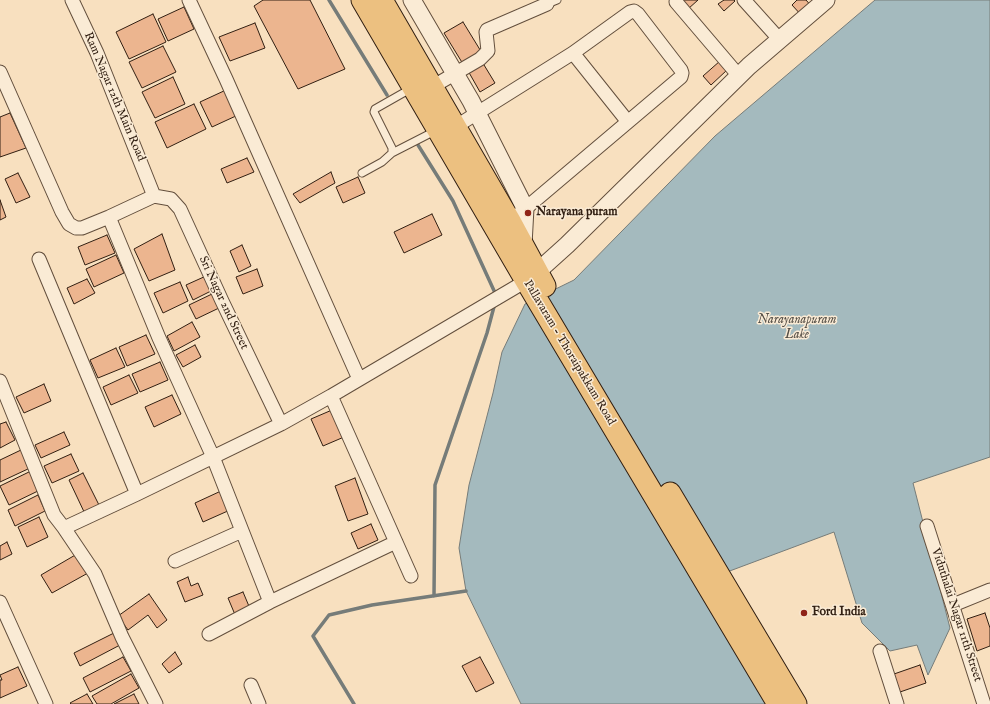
<!DOCTYPE html>
<html>
<head>
<meta charset="utf-8">
<style>
  body { margin:0 }
  canvas { display:block; background:#f8e0bf }
</style>
</head>
<body>
<canvas width="990" height="704"></canvas>
<script>
const g = document.querySelector('canvas').getContext('2d');
g.lineJoin = 'round';
function fill(path, color) {
  g.fillStyle = color;
  g.fill(path, 'evenodd');
}
function poly(rows) {
  const path = new Path2D();
  for (const r of rows) {
    path.moveTo(r[0], r[1]);
    for (let i = 2; i < r.length; i += 2) path.lineTo(r[i], r[i + 1]);
  }
  return path;
}
function strokePath(path, color, width, dash) {
  g.strokeStyle = color;
  g.lineWidth = width;
  g.lineCap = dash ? 'butt' : 'round';
  g.setLineDash(dash || []);
  g.stroke(path);
}
function label(font, color, halo, rows, align = 'center') {
  g.font = font + ' "IM FELL English",serif';
  g.lineWidth = 3;
  g.setLineDash([]);
  g.textBaseline = 'middle';
  g.strokeStyle = halo;
  g.fillStyle = color;
  for (const [text, x, y, turn = 0] of rows) {
    g.save();
    g.translate(x, y);
    g.rotate((+turn || 0) * Math.PI / 180);
    g.textAlign = isNaN(turn) ? turn : align;
    if (halo) g.strokeText(text, 0, 0);
    g.fillText(text, 0, 0);
    g.restore();
  }
}
const water = poly([
  [875,0,990,0,990,457,913,483,950,628,928,675,917,645,890,651,862,623,834,532,727,572,776,704,521,704,466,591,459,548,469,485,493,393,502,352,525,304,574,280,715,136,875,0]
]);
const stream = poly([
  [329,0,387,95],
  [418,145,453,201,496,295],
  [434,596,435,485,487,333,495,303],
  [354,704,313,636,329,615,372,605,466,591]
]);
const building = poly([
  [263,0,310,0,345,69,298,89,254,6,263,0],
  [681,0,698,0,688,9,681,0],
  [724,0,734,0,735,1,724,11,718,4,724,0],
  [797,0,806,0,813,8,803,17,792,5,797,0],
  [184,7,194,29,168,41,158,19,184,7],
  [153,14,166,42,129,59,116,32,153,14],
  [463,22,482,53,463,64,444,33,463,22],
  [255,23,265,48,230,61,219,37,255,23],
  [163,46,176,72,142,88,129,62,163,46],
  [481,60,495,83,480,92,467,69,481,60],
  [720,61,727,70,711,85,703,76,720,61],
  [173,77,185,104,155,118,142,92,173,77],
  [226,90,238,115,212,127,200,102,226,90],
  [194,104,206,129,167,148,155,122,194,104],
  [10,113,26,148,0,157,0,117,10,113],
  [247,158,254,172,227,183,221,169,247,158],
  [331,172,335,183,300,203,293,194,331,172],
  [18,173,30,197,16,203,5,179,18,173],
  [358,177,365,193,343,203,336,187,358,177],
  [0,200,6,217,0,220,0,200],
  [432,214,442,235,404,253,394,232,432,214],
  [162,234,175,270,149,281,134,249,162,234],
  [107,235,115,253,85,265,78,247,107,235],
  [242,245,251,266,239,272,230,251,242,245],
  [116,255,124,273,94,287,86,269,116,255],
  [257,269,263,286,243,294,236,277,257,269],
  [206,276,213,290,193,300,186,285,206,276],
  [87,279,95,293,74,304,67,288,87,279],
  [180,282,188,301,163,313,154,293,180,282],
  [212,294,219,308,196,319,189,305,212,294],
  [192,322,200,337,174,351,167,336,192,322],
  [146,335,155,354,127,366,119,347,146,335],
  [195,345,201,357,183,367,176,355,195,345],
  [116,348,125,367,98,378,90,360,116,348],
  [160,362,168,380,140,392,132,374,160,362],
  [129,375,138,393,111,405,103,387,129,375],
  [44,384,51,401,24,413,16,397,44,384],
  [172,395,181,414,154,427,145,407,172,395],
  [332,410,344,437,323,446,311,419,332,410],
  [6,422,15,440,0,448,0,424,6,422],
  [64,432,70,445,41,458,35,445,64,432],
  [21,450,30,468,0,482,0,460,21,450],
  [71,454,79,471,52,483,44,466,71,454],
  [31,471,40,490,9,505,0,486,31,471],
  [83,473,101,509,86,516,69,480,83,473],
  [355,478,368,514,348,521,335,486,355,478],
  [221,491,230,510,203,522,195,503,221,491],
  [38,495,45,511,15,526,8,510,38,495],
  [39,517,48,537,27,547,18,527,39,517],
  [371,524,378,540,358,549,351,533,371,524],
  [7,542,12,554,0,560,0,546,7,542],
  [77,554,88,573,52,593,41,575,77,554],
  [188,577,191,586,198,583,203,595,185,602,177,582,188,577],
  [243,592,251,611,236,617,228,598,243,592],
  [149,594,167,620,157,628,148,615,128,630,118,616,149,594],
  [985,613,990,628,990,646,977,651,967,619,985,613],
  [114,633,120,645,80,666,74,653,114,633],
  [175,652,182,664,169,673,162,664,175,652],
  [123,657,131,671,90,692,83,678,123,657],
  [480,657,494,683,476,692,462,666,480,657],
  [920,665,926,683,900,692,894,674,920,665],
  [18,667,27,686,0,698,0,680,2,680,0,675,18,667],
  [131,674,139,688,111,704,97,704,92,696,131,674],
  [87,694,93,704,71,704,70,703,87,694],
  [134,694,139,704,114,704,134,694]
]);
const service = poly([
  [547,4,557,0],
  [392,153,435,131],
  [362,173,382,162,392,153,392,148,374,112,375,109,412,88]
]);
const minor = poly([
  [72,0,97,53,154,196],
  [189,0,226,79,359,379],
  [744,0,780,40],
  [676,2,739,76],
  [573,53,628,122],
  [0,72,62,212,69,224,76,228,82,228,109,217,154,196],
  [432,87,480,59,488,51,486,32,487,30,547,4],
  [455,127,573,53,630,12,634,11,638,14,681,70,682,73,681,77,519,214],
  [154,196,171,199,180,209,222,301,281,424],
  [109,217,159,338,213,457,270,602],
  [39,259,137,494],
  [0,381,54,515,64,528,95,574,122,637,156,704],
  [331,396,411,576],
  [927,526,984,704],
  [64,528,137,494,281,424,331,396,526,281],
  [175,561,242,531],
  [0,602,46,704],
  [953,605,990,590],
  [209,634,270,602,396,542],
  [880,651,897,704],
  [251,685,259,704]
]);
const tertiary = poly([
  [412,0,471,101,525,208,523,245],
  [537,272,567,245,749,66,826,0]
]);
const primary = poly([
  [362,0,526,281,778,704],
  [382,0,510,221,545,286],
  [670,493,796,704]
]);
const markers = [
  [528,213,4,"#8f2418"],
  [804,613,4,"#8f2418"]
];
const streetNames = [
  ["Ram Nagar 12th Main Road",114,97,67],
  ["Sri Nagar 2nd Street",223,303,65],
  ["Pallavaram - Thoraipakkam Road",569,353,59],
  ["Viduthalai Nagar 11th Street",956,615,72]
];
const poiNames = [
  ["Narayana puram",536,213],
  ["Ford India",812,613]
];
const waterNames = [
  ["Narayanapuram",797,320],
  ["Lake",797,335]
];
fill(water, '#a4babe');
strokePath(water, '#767c79', 1);
strokePath(stream, '#767c79', 3.5);
fill(building, '#ecb58f');
strokePath(building, '#311f12', 1);
strokePath(service, '#634f3d', 9);
strokePath(minor, '#634f3d', 15);
strokePath(tertiary, '#634f3d', 19);
strokePath(primary, '#311f12', 23);
strokePath(service, '#faebd5', 7);
strokePath(minor, '#faebd5', 13);
strokePath(tertiary, '#faebd5', 17);
strokePath(primary, '#ecc080', 21);
for (const [x, y, r, color] of markers) {
  const dot = new Path2D();
  dot.arc(x, y, r, 0, 2 * Math.PI);
  g.fillStyle = color;
  g.fill(dot);
  strokePath(dot, '#faebd5', 1.5);
}
label('12px', '#311f12', '#faebd5', streetNames);
label('bold 12px', '#311f12', '#faebd5', poiNames, 'left');
label('italic 13px', '#544e46', '#faebd5', waterNames);
</script>
</body>
</html>
